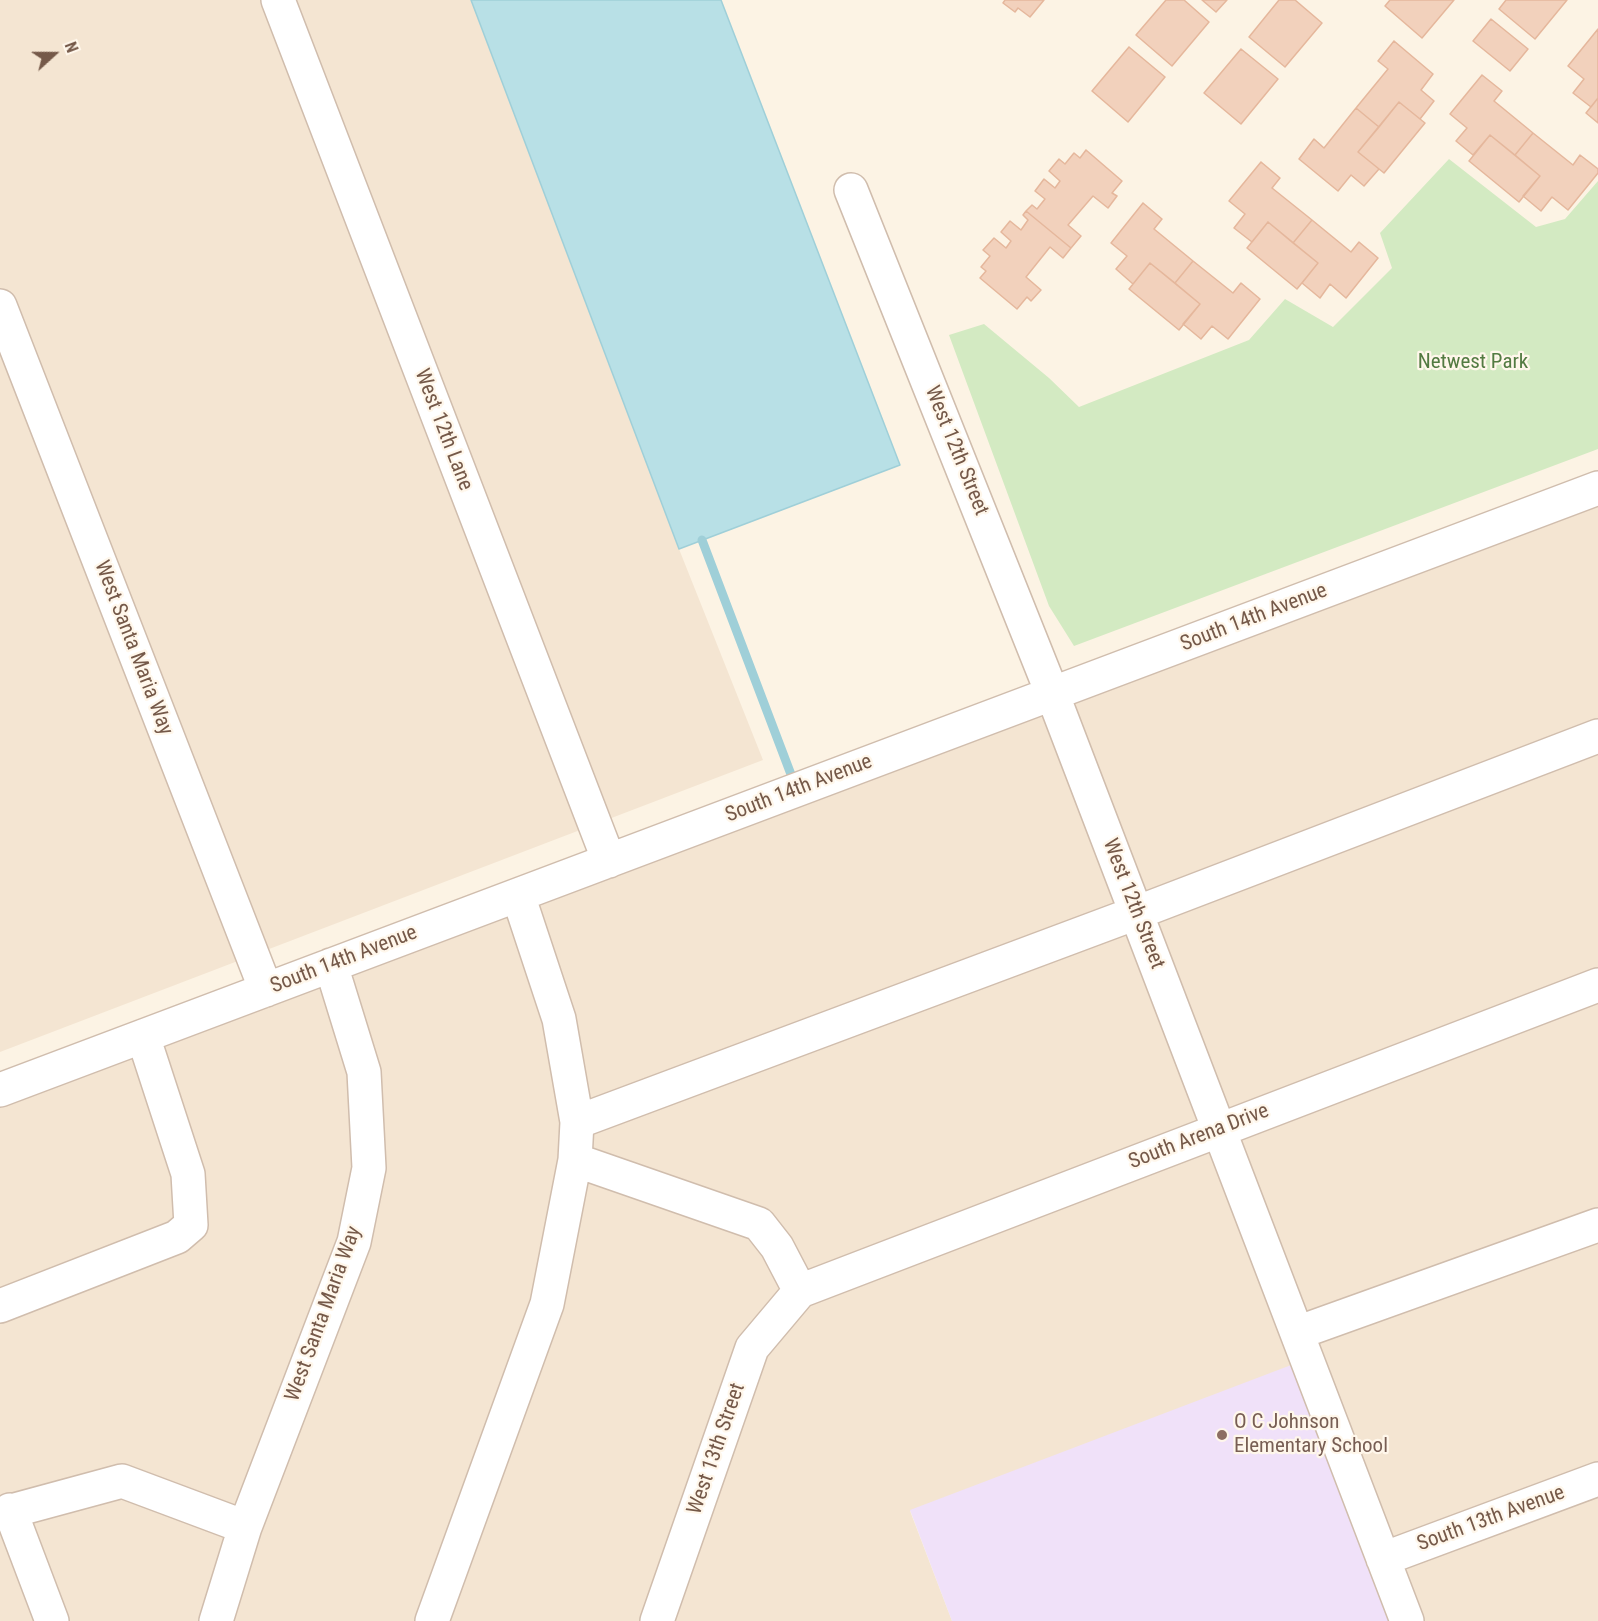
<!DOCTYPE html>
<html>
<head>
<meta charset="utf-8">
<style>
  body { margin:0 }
  #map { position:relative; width:1598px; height:1621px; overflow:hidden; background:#fcf3e4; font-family:"Roboto Condensed",sans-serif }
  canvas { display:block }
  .north { position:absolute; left:24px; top:24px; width:60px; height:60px; -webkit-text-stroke:4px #fff7eb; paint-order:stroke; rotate:69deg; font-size:16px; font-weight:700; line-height:24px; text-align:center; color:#755949 }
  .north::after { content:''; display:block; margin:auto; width:21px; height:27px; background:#755949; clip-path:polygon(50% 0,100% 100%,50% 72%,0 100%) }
</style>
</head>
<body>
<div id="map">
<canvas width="1598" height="1621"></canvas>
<div class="north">N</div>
</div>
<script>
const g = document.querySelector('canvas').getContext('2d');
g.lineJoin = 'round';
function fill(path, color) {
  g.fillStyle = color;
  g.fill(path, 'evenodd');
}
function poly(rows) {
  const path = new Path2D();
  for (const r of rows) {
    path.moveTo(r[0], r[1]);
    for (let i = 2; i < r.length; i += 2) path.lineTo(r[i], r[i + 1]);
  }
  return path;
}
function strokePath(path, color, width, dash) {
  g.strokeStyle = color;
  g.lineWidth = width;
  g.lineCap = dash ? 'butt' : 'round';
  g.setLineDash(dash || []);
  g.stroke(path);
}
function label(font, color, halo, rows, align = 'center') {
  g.font = font + ' "Roboto Condensed",sans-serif';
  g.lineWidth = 4.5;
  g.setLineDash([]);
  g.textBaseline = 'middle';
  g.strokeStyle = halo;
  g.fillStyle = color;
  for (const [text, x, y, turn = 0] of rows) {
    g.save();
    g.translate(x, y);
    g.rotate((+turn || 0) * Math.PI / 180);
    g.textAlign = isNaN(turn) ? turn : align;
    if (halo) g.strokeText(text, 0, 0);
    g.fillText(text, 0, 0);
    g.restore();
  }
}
const residential = poly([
  [0,0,471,0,679,549,763,760,0,1052],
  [1598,488,1598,1621,1407,1621,910,1511,952,1621,0,1621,0,1099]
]);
const education = poly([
  [1307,1359,1407,1621,952,1621,910,1510]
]);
const green = poly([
  [1449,159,1536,227,1565,219,1598,181,1598,449,1074,646,1049,606,949,335,984,324,1049,378,1079,407,1249,340,1285,299,1333,327,1392,268,1380,233]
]);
const water = poly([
  [471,0,721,0,900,465,679,549,471,0]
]);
const stream = poly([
  [702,540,795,785]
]);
const building = poly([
  [1005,0,1044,0,1030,17,1018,8,1015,12,1003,3,1005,0],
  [1166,0,1184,0,1209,22,1172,66,1136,35,1166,0],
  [1202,0,1227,0,1216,12,1202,0],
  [1279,0,1295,0,1322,23,1285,67,1249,37,1279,0],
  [1390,0,1454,0,1422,38,1385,6,1390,0],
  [1506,0,1567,0,1535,39,1499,9,1506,0],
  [1491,19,1528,49,1510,71,1473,41,1491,19],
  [1598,29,1598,98,1591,107,1573,93,1584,79,1568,66,1598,29],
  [1394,41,1433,74,1421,90,1434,101,1420,119,1399,102,1379,127,1356,108,1388,69,1378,61,1394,41],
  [1129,47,1165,77,1128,122,1092,91,1129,47],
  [1241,49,1278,79,1241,124,1204,93,1241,49],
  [1482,75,1502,91,1494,101,1533,133,1515,155,1490,135,1473,155,1456,141,1467,128,1450,114,1482,75],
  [1598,98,1598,123,1586,113,1598,98],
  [1399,102,1425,123,1384,173,1358,152,1399,102],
  [1356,108,1379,127,1358,152,1379,169,1364,186,1351,175,1338,191,1299,159,1314,139,1324,148,1356,108],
  [1533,133,1573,165,1580,155,1598,169,1598,173,1568,210,1552,197,1541,211,1523,196,1540,176,1515,155,1533,133],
  [1490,135,1540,176,1519,202,1469,161,1490,135],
  [1086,150,1122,181,1112,193,1117,196,1108,208,1093,196,1068,225,1081,236,1071,248,1026,211,1032,205,1037,209,1045,199,1035,191,1044,179,1055,188,1060,181,1049,171,1059,159,1065,164,1074,153,1080,158,1086,150],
  [1261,162,1280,178,1272,188,1312,220,1293,243,1268,222,1252,242,1234,228,1245,214,1229,201,1261,162],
  [1143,203,1162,219,1154,229,1193,261,1175,283,1150,263,1133,284,1116,269,1127,256,1111,243,1143,203],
  [1026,211,1071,248,1063,258,1050,247,1026,277,1041,290,1031,301,1027,297,1017,309,980,278,986,271,981,267,990,256,983,250,994,238,1006,248,1011,241,1001,232,1010,221,1021,230,1028,220,1023,215,1026,211],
  [1312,220,1351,252,1359,242,1378,258,1346,298,1330,284,1320,298,1302,283,1318,263,1293,243,1312,220],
  [1268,222,1318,263,1297,289,1247,248,1268,222],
  [1193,261,1233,293,1241,283,1260,299,1228,339,1212,326,1201,339,1183,324,1200,304,1175,283,1193,261],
  [1150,263,1200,304,1179,330,1129,289,1150,263]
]);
const minor = poly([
  [278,0,609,861],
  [851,190,1052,693,1407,1621],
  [0,306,266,990],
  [0,1090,1598,488],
  [577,1122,1136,913,1598,736],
  [575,1160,759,1224,777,1247,800,1291],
  [0,1306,177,1237,191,1225,188,1174,143,1036],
  [1297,1333,1598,1225],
  [10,1510,52,1621],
  [0,1514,122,1481,245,1527],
  [1383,1559,1598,1479],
  [216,1621,245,1527,354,1242,369,1168,364,1072,331,965],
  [432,1621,547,1304,575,1160,577,1122,559,1019,518,895],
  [657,1621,752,1348,800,1291,1598,985]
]);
const markers = [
  [1222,1435,6,"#8d6e63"]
];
const parkNames = [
  ["Netwest Park",1473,363]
];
const streetNames = [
  ["West 12th Lane",443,430,69],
  ["West 12th Street",956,451,68],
  ["South 14th Avenue",1254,618,-21],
  ["West Santa Maria Way",133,648,69],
  ["South 14th Avenue",799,789,-21],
  ["West 12th Street",1133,904,69],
  ["South 14th Avenue",344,960,-21],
  ["South Arena Drive",1199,1137,-21],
  ["West Santa Maria Way",324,1314,-70],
  ["West 13th Street",717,1449,-71],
  ["South 13th Avenue",1491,1519,-20]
];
const educationNames = [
  ["O C Johnson",1234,1423],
  ["Elementary School",1234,1447]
];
fill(residential, '#f4e5d2');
fill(education, '#f0e1f9');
fill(green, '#d3eac2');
fill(water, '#b8e0e6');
strokePath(water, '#9fcfd8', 1.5);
strokePath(stream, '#9fcfd8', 9);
fill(building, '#f2d1bc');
strokePath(building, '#e5b79c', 1.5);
strokePath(minor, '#d0bdad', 36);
strokePath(minor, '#fff', 33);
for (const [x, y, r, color] of markers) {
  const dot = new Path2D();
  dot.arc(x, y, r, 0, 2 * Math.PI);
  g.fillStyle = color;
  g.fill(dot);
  strokePath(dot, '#fff7eb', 2);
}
label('21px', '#537b42', '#fff7eb', parkNames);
label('21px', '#755949', '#fff7eb', streetNames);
label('21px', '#785e54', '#fff7eb', educationNames, 'left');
</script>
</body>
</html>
